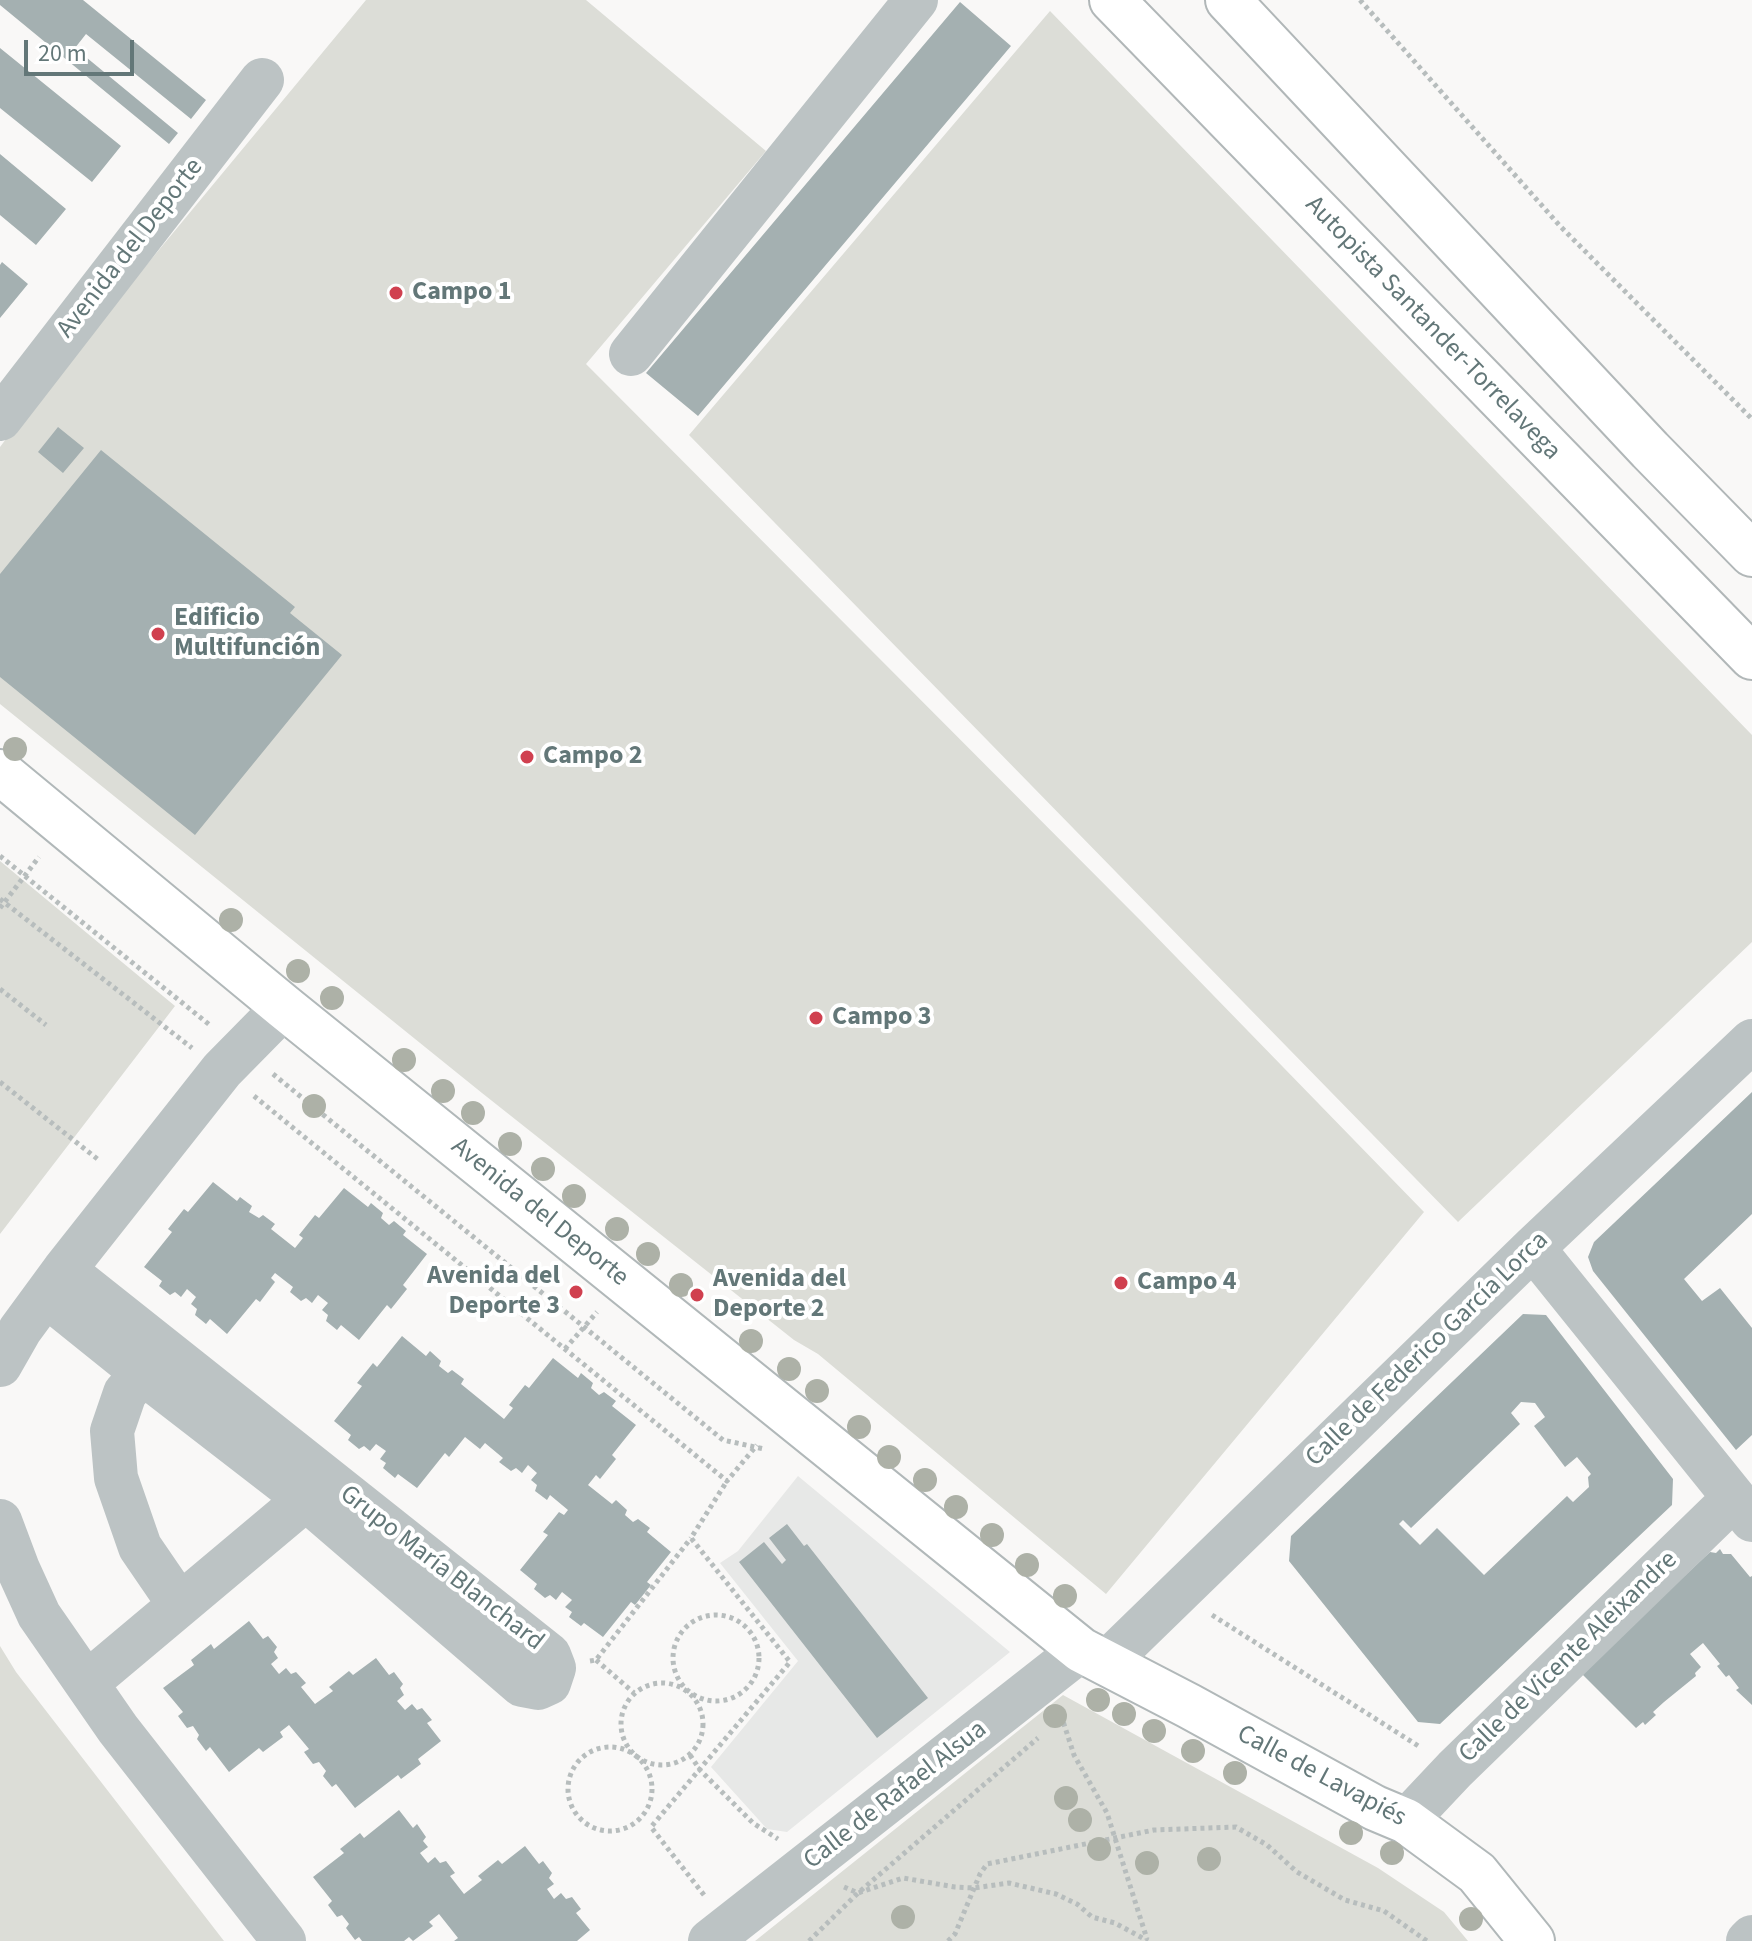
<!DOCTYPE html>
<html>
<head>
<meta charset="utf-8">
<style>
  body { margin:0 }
  #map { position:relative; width:1752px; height:1941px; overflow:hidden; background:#f9f8f7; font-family:"Source Sans 3",sans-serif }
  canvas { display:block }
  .scale { position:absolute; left:24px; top:40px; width:110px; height:36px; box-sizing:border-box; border:4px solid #637778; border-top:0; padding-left:10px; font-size:24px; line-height:28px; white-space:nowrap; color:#637778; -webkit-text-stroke:6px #fff; paint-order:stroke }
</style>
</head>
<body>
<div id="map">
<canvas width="1752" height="1941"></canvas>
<div class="scale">20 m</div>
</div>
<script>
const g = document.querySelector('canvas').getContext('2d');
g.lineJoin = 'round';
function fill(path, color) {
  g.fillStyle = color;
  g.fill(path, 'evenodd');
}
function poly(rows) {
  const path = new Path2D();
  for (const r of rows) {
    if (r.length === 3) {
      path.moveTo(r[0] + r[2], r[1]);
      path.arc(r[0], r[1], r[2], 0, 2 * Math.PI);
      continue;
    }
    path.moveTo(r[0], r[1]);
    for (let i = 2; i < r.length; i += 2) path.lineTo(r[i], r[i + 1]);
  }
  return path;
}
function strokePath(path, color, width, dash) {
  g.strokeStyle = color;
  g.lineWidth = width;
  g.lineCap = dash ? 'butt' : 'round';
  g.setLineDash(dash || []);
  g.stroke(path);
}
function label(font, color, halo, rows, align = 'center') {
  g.font = font + ' "Source Sans 3",sans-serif';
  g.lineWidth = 8;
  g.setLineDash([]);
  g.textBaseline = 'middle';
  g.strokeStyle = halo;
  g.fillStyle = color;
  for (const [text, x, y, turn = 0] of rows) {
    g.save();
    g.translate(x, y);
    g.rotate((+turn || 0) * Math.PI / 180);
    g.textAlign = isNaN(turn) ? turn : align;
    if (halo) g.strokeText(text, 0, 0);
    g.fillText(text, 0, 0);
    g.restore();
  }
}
const built = poly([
  [798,1476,1010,1652,787,1832,767,1829,711,1767,798,1661,720,1563,738,1551]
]);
const green = poly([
  [366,0,586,0,766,151,586,364,1142,922,1424,1212,1106,1594,818,1354,794,1340,482,1093,0,704,0,447,42,391],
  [1050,11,1752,735,1752,942,1458,1222,689,435],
  [0,861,175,1006,0,1234],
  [0,1646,16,1672,224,1941,0,1941],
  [1063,1695,1378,1868,1444,1912,1468,1941,755,1941]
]);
const building = poly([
  [0,0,83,0,206,100,191,119,86,34,75,48,178,133,169,144,0,5],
  [960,2,1011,46,698,416,646,373],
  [0,48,121,146,92,182,0,108],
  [0,154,66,209,36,245,0,215],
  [2,262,28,284,0,318,0,265],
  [58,427,84,448,63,473,38,452],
  [101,450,295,607,290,613,342,655,195,835,0,677,0,574],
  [1752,1092,1752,1214,1684,1279,1702,1301,1720,1288,1752,1328,1752,1435,1736,1450,1593,1271,1588,1257,1594,1242],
  [213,1182,237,1201,240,1197,252,1206,249,1212,259,1218,263,1215,275,1224,271,1229,295,1248,303,1238,299,1235,315,1215,319,1218,344,1188,368,1207,371,1203,383,1213,381,1218,389,1225,394,1221,406,1231,403,1235,427,1254,403,1285,407,1289,391,1309,387,1305,359,1340,341,1325,337,1330,326,1321,328,1315,322,1310,328,1303,318,1295,312,1303,306,1298,301,1301,290,1292,293,1287,275,1273,271,1278,275,1282,260,1302,256,1299,227,1334,210,1319,206,1324,195,1315,197,1309,191,1304,196,1297,187,1289,181,1297,175,1292,170,1295,159,1286,162,1281,144,1267,172,1232,168,1229,184,1209,188,1212],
  [1523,1314,1546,1315,1673,1479,1672,1505,1440,1724,1418,1722,1289,1561,1291,1536],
  [1521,1402,1535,1403,1545,1417,1534,1426,1565,1467,1577,1457,1591,1474,1588,1477,1589,1487,1573,1502,1567,1496,1484,1575,1437,1528,1420,1545,1399,1524,1403,1520,1411,1528,1520,1424,1511,1413],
  [402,1336,426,1356,430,1351,441,1361,439,1366,448,1373,452,1370,464,1379,461,1384,504,1419,513,1408,509,1405,525,1385,529,1388,553,1358,578,1378,581,1373,593,1383,591,1388,599,1395,604,1392,616,1401,612,1406,636,1425,612,1455,616,1459,600,1479,596,1475,588,1485,612,1504,616,1500,627,1510,625,1515,633,1522,638,1519,650,1528,647,1532,671,1552,647,1582,651,1585,635,1605,631,1602,603,1637,584,1623,581,1626,569,1617,572,1612,565,1607,572,1600,562,1592,556,1600,550,1595,545,1598,534,1589,537,1584,520,1570,548,1535,543,1532,559,1512,564,1515,568,1510,550,1495,547,1500,535,1491,537,1485,531,1480,537,1473,528,1465,522,1473,516,1468,511,1471,499,1462,503,1458,485,1443,480,1449,465,1437,449,1457,445,1453,417,1488,398,1474,395,1478,383,1468,386,1463,380,1459,386,1451,376,1444,370,1451,364,1446,359,1449,348,1440,351,1435,334,1421,362,1386,357,1383,373,1363,377,1367],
  [787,1524,804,1546,807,1544,928,1698,877,1738,739,1562,764,1542,782,1564,786,1560,769,1538],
  [1720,1549,1723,1554,1731,1554,1750,1577,1752,1576,1752,1705,1736,1690,1739,1688,1729,1675,1726,1677,1717,1666,1720,1664,1703,1643,1690,1654,1701,1667,1695,1673,1696,1676,1664,1702,1653,1712,1656,1715,1645,1725,1643,1722,1636,1728,1581,1673,1710,1552,1716,1553],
  [249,1621,263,1639,268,1636,277,1647,274,1652,278,1658,271,1664,279,1674,286,1668,291,1674,296,1672,306,1683,301,1687,315,1704,333,1691,329,1687,349,1671,353,1675,376,1658,389,1675,394,1672,403,1684,400,1688,404,1695,397,1701,405,1710,412,1704,417,1710,422,1708,432,1720,427,1723,441,1741,418,1759,421,1764,401,1779,398,1775,355,1808,336,1784,332,1787,323,1776,326,1771,319,1762,313,1764,304,1752,309,1749,289,1725,280,1732,283,1737,263,1752,259,1748,229,1772,210,1747,206,1751,197,1739,199,1735,193,1726,187,1728,178,1716,183,1712,163,1688,194,1665,191,1660,211,1644,214,1649],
  [399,1810,413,1828,417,1824,426,1837,423,1841,428,1847,420,1853,428,1863,435,1857,440,1863,446,1861,455,1873,450,1876,464,1894,482,1880,478,1876,498,1860,502,1864,525,1846,539,1864,543,1861,552,1873,549,1878,554,1884,547,1889,554,1899,561,1893,566,1899,572,1897,581,1909,576,1913,590,1930,577,1941,454,1941,458,1938,439,1914,429,1922,433,1926,413,1941,409,1937,404,1941,362,1941,359,1937,355,1940,346,1928,349,1924,342,1915,337,1917,328,1905,332,1901,313,1877,344,1853,340,1849,360,1833,364,1838]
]);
const path = poly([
  [1360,0,1560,226,1752,419],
  [0,856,211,1026],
  [0,899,192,1048],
  [0,908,39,857],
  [0,989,46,1025],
  [273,1074,723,1440,764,1449],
  [0,1082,100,1161],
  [254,1096,727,1481,757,1445],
  [565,1349,597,1312],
  [716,1658,43],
  [1212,1615,1420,1747],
  [596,1660,634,1693],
  [590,1661,596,1660,691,1538],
  [662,1724,41],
  [1061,1715,1074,1755,1107,1813,1147,1939],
  [610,1789,42],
  [690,1755,700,1770,753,1823,778,1839],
  [844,1887,858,1893,903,1878,955,1887,974,1888,1009,1883,1056,1894,1077,1904,1092,1917,1115,1923,1148,1941],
  [704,1895,651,1827,790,1662,691,1538,727,1481],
  [809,1941,858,1893,1038,1738],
  [948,1941,955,1934,980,1874,987,1864,1154,1830,1236,1827,1267,1845,1297,1872,1345,1900,1384,1911,1427,1941]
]);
const minor = poly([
  [631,354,916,0],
  [0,419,262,80],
  [1533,1248,1752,1520],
  [46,1295,143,1373,306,1499,522,1685,538,1688,549,1683,554,1668,549,1655,64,1270],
  [0,1365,20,1330,64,1270,222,1070,284,1007],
  [143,1373,125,1393,112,1431,116,1478,140,1547,179,1604],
  [0,1521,18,1569,39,1615,118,1729,284,1941],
  [1106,1663,1533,1248,1752,1041],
  [88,1682,306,1499],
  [1406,1821,1455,1769,1734,1498],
  [710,1941,1081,1650],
  [1748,1941,1752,1937]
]);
const major = poly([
  [0,772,284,1007,1081,1650,1189,1706,1375,1808,1406,1821,1477,1873,1532,1941]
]);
const highway = poly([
  [1112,0,1752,657],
  [1228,0,1650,450,1752,554]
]);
const trees = [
  [15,749],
  [231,920],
  [298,971],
  [332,998],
  [404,1060],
  [443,1091],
  [314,1106],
  [473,1113],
  [510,1144],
  [543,1169],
  [574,1196],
  [617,1229],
  [648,1254],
  [681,1285],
  [751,1341],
  [789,1369],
  [817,1391],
  [859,1427],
  [889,1457],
  [925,1480],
  [956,1507],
  [992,1535],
  [1027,1565],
  [1065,1596],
  [1098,1700],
  [1124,1714],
  [1055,1716],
  [1154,1731],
  [1193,1751],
  [1235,1773],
  [1066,1798],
  [1080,1820],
  [1351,1833],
  [1099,1849],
  [1392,1853],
  [1209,1859],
  [1147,1863],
  [903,1917],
  [1471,1919]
];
const markers = [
  [396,293,8,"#d0404f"],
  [158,634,8,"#d0404f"],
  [527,757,8,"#d0404f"],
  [816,1018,8,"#d0404f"],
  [1121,1283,8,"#d0404f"],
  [576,1292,8,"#d0404f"],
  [697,1295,8,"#d0404f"]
];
const streetNames = [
  ["Avenida del Deporte",131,249,-52],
  ["Autopista Santander-Torrelavega",1432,329,46],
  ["Avenida del Deporte",539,1213,39],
  ["Calle de Federico García Lorca",1428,1350,-44],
  ["Grupo María Blanchard",441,1569,38],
  ["Calle de Vicente Aleixandre",1569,1658,-44],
  ["Calle de Lavapiés",1321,1777,28],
  ["Calle de Rafael Alsua",896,1796,-38]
];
const poiNames = [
  ["Campo 1",412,293],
  ["Edificio",174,619],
  ["Multifunción",174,649],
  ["Campo 2",543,757],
  ["Campo 3",832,1018],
  ["Avenida del",560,1277,"right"],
  ["Deporte 3",560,1307,"right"],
  ["Avenida del",713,1280],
  ["Deporte 2",713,1310],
  ["Campo 4",1137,1283]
];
fill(built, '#e7e8e7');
fill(green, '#dcddd7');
fill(building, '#a4b0b1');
strokePath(major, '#b1b8b9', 48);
strokePath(highway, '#b1b7b8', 48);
strokePath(path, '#b7bdbd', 5, [4, 4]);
strokePath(minor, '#bcc3c4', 44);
strokePath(major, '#fff', 44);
strokePath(highway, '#fff', 44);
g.fillStyle = '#adb1a7';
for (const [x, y] of trees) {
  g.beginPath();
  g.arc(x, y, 12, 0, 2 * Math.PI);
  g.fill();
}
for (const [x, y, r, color] of markers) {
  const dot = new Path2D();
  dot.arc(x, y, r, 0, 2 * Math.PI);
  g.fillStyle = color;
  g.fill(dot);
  strokePath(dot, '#fff', 3);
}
label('26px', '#637778', '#fff', streetNames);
label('bold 26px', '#637778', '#fff', poiNames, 'left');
</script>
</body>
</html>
